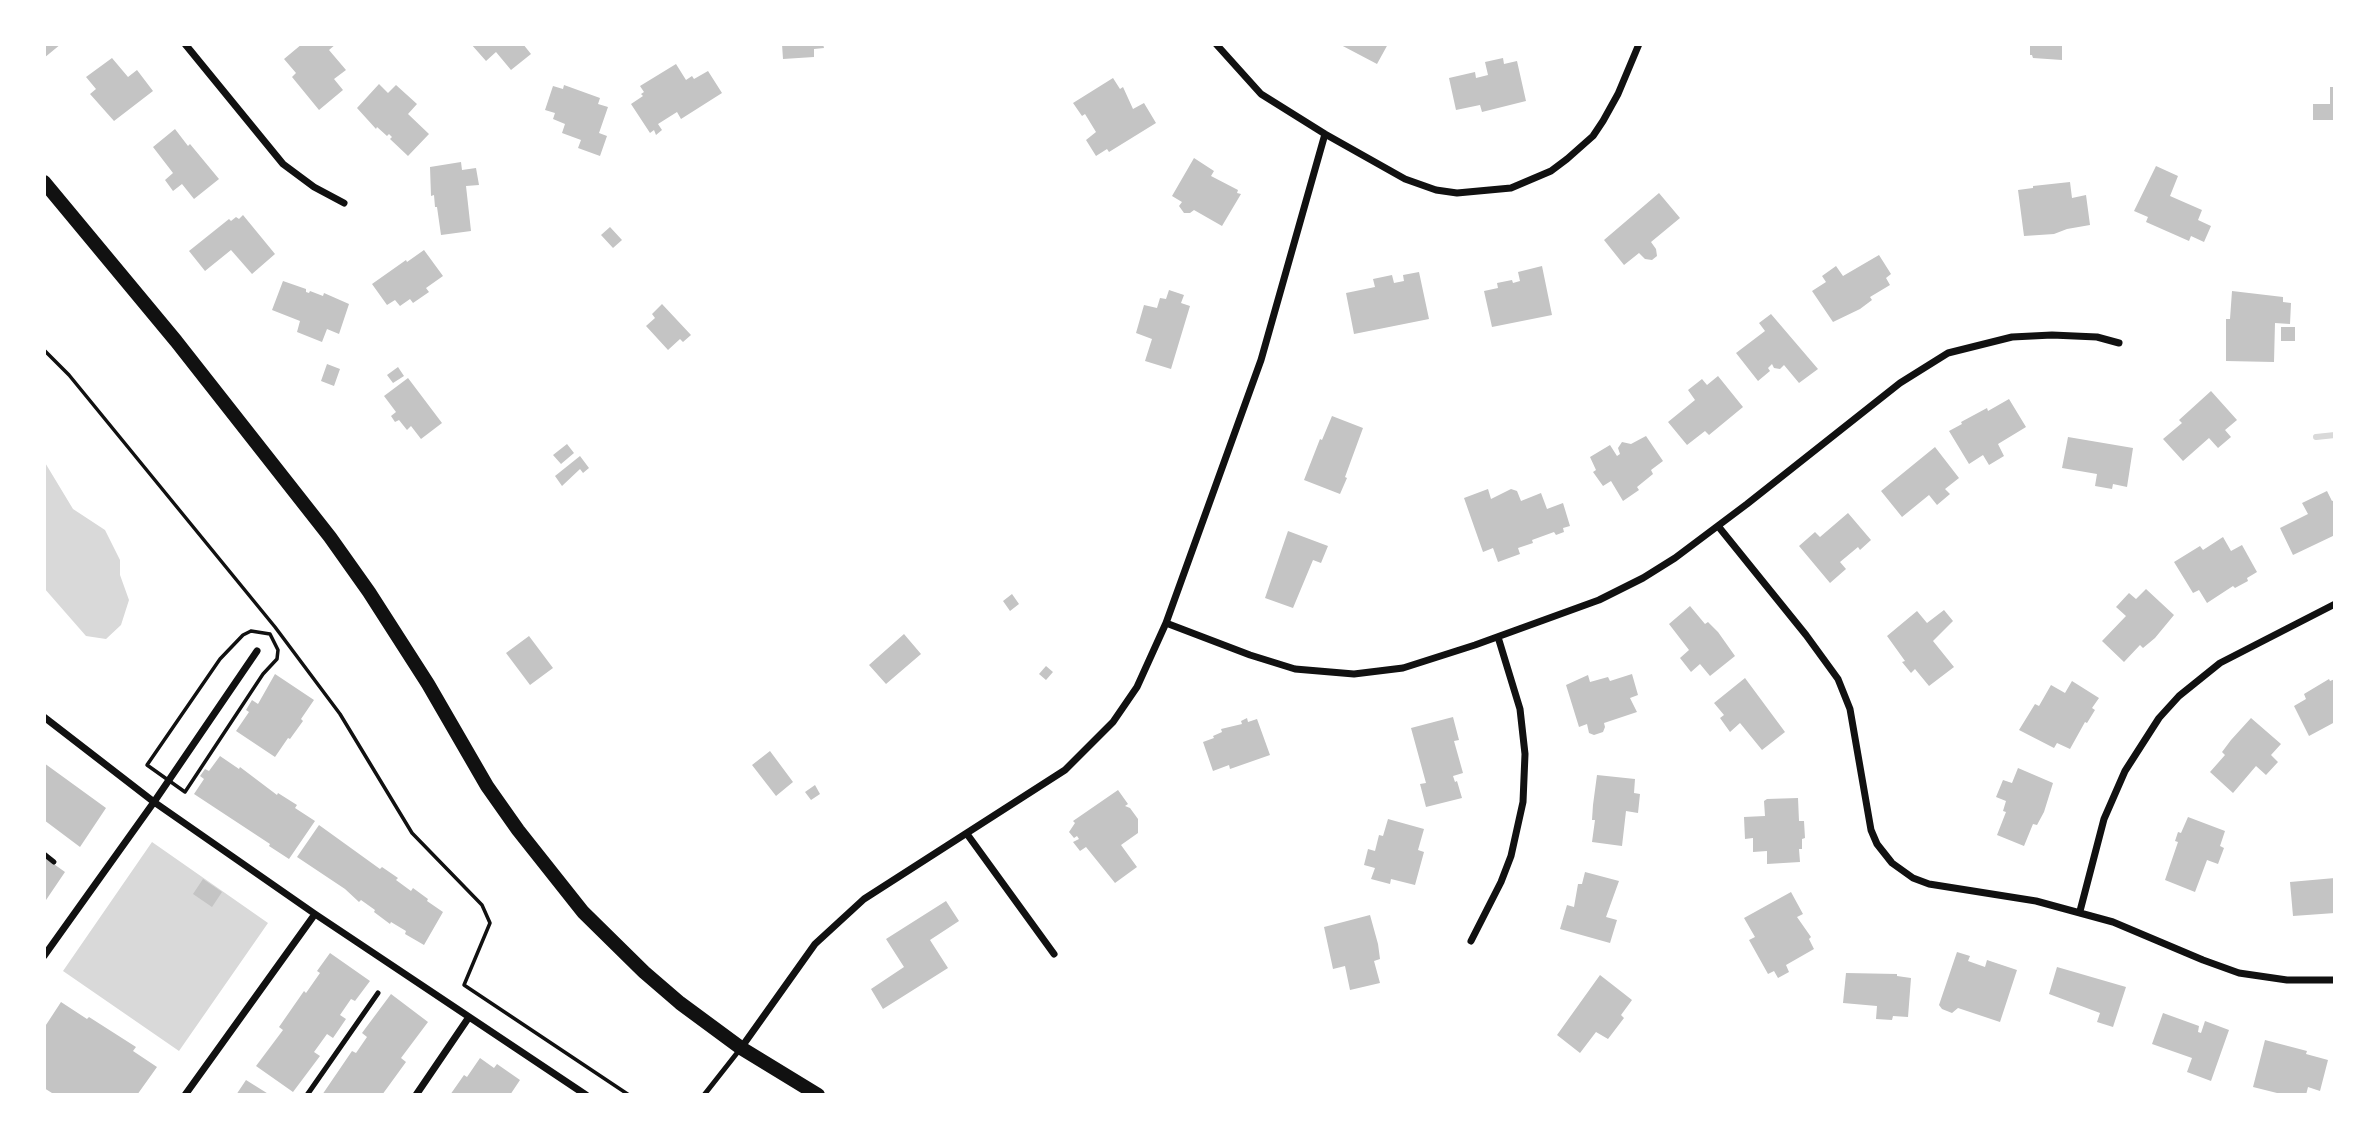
<!DOCTYPE html>
<html>
<head>
<meta charset="utf-8">
<style>
  body { margin:0 }
  #map { position:relative; width:2379px; height:1139px; overflow:hidden; background:#fff; font-family:Cabin,sans-serif }
  canvas { display:block }
  .frame { position:absolute; inset:0; border:46px solid #fff; pointer-events:none }
</style>
</head>
<body>
<div id="map">
<canvas width="2379" height="1139"></canvas>
<div class="frame"></div>
</div>
<script>
const g = document.querySelector('canvas').getContext('2d');
g.lineJoin = 'round';
function fill(path, color) {
  g.fillStyle = color;
  g.fill(path, 'evenodd');
}
function poly(rows) {
  const path = new Path2D();
  for (const r of rows) {
    path.moveTo(r[0], r[1]);
    for (let i = 2; i < r.length; i += 2) path.lineTo(r[i], r[i + 1]);
  }
  return path;
}
function strokePath(path, color, width, dash) {
  g.strokeStyle = color;
  g.lineWidth = width;
  g.lineCap = dash ? 'butt' : 'round';
  g.setLineDash(dash || []);
  g.stroke(path);
}
const water = poly([
  [44,461,73,509,105,530,120,560,120,575,129,600,121,625,106,639,86,636,44,588],
  [152,842,268,923,179,1051,63,971]
]);
const stream = poly([
  [2316,437,2335,435]
]);
const building = poly([
  [44,44,61,44,44,58],
  [302,44,336,44,329,50,346,70,334,79,343,90,319,110,292,77,296,73,284,59],
  [471,44,523,44,531,54,511,70,496,52,486,61],
  [782,44,823,44,824,48,814,49,814,57,783,59],
  [1339,44,1388,44,1377,64],
  [2030,44,2062,44,2062,60,2033,58,2032,55,2030,55],
  [112,58,128,77,137,70,153,91,114,121,90,94,96,89,86,77],
  [1503,58,1504,64,1517,61,1526,101,1482,112,1480,105,1456,110,1449,78,1475,72,1476,78,1488,75,1485,62],
  [676,64,686,80,692,76,694,79,708,71,722,93,681,119,677,112,658,124,662,130,656,135,654,130,650,133,631,104,643,96,641,94,644,92,640,86],
  [1113,78,1120,89,1123,87,1133,109,1144,103,1156,123,1109,152,1107,149,1096,156,1086,140,1096,132,1085,114,1082,116,1073,103],
  [379,84,388,93,396,85,417,104,408,114,429,134,408,156,390,139,392,137,389,134,387,136,377,127,376,129,357,108],
  [564,85,600,98,598,104,608,107,599,133,607,136,600,156,578,148,581,140,562,133,565,124,553,119,555,113,545,110,553,86,563,89],
  [2330,87,2335,87,2335,120,2313,120,2313,104,2330,104],
  [175,129,188,146,190,144,219,179,194,199,182,184,173,191,165,180,173,173,153,147],
  [1194,158,1214,171,1211,176,1238,190,1237,193,1241,194,1222,226,1194,210,1190,213,1184,213,1179,206,1182,202,1172,196],
  [461,162,462,170,476,168,479,185,466,186,471,231,441,235,437,207,435,207,434,195,431,196,430,167],
  [2156,166,2178,176,2170,196,2202,210,2198,220,2211,226,2204,242,2191,236,2189,241,2146,222,2148,217,2134,211],
  [2070,182,2072,198,2086,195,2090,225,2067,229,2054,234,2024,236,2018,190,2033,188,2033,186],
  [1659,193,1680,218,1651,242,1656,249,1657,256,1652,260,1645,259,1639,253,1624,265,1604,240],
  [243,215,275,254,252,274,231,250,205,271,189,251,229,219,231,221,236,217,239,219],
  [610,227,622,240,613,248,601,235],
  [424,250,443,276,426,288,429,292,413,303,410,299,400,306,395,300,387,305,372,284,406,260,407,262],
  [1879,255,1891,274,1886,278,1890,285,1870,297,1872,300,1860,309,1833,322,1812,291,1826,282,1822,276,1836,266,1843,276],
  [1542,266,1552,315,1492,327,1484,291,1498,288,1497,283,1512,280,1513,283,1520,281,1518,272],
  [1419,272,1429,319,1354,334,1346,293,1375,287,1373,279,1392,275,1394,283,1404,281,1403,275],
  [283,281,306,289,306,292,309,293,310,291,323,296,324,293,349,304,339,334,327,329,322,342,297,332,300,321,272,310],
  [1169,290,1184,295,1181,303,1190,306,1171,369,1145,361,1152,339,1136,333,1144,305,1157,308,1160,298,1166,299],
  [2232,291,2283,297,2283,302,2291,303,2290,324,2275,323,2274,362,2226,361,2226,319,2230,319],
  [662,304,691,335,683,342,680,339,668,350,646,326,655,318,652,314],
  [1771,314,1818,369,1799,383,1784,365,1780,369,1774,368,1772,364,1768,368,1770,371,1758,381,1736,353,1765,331,1759,323],
  [2281,327,2295,327,2295,341,2281,341],
  [327,364,340,369,334,386,321,381],
  [398,367,404,376,393,383,387,375],
  [1718,376,1743,407,1709,435,1705,431,1687,445,1668,422,1695,400,1688,390,1702,379,1707,385],
  [408,378,442,423,421,439,411,426,407,430,399,420,395,422,391,416,396,412,384,396],
  [2211,391,2237,420,2225,430,2231,437,2218,448,2209,438,2183,461,2163,439,2182,423,2179,420],
  [2009,399,2026,427,1998,444,2004,456,1989,465,1983,455,1969,464,1949,431,1962,424,1961,422,1987,408,1988,411],
  [1332,416,1363,428,1345,477,1347,478,1340,494,1304,480,1320,439,1322,440],
  [1646,436,1663,461,1651,470,1653,474,1637,487,1639,490,1623,501,1611,481,1603,486,1593,472,1596,470,1590,457,1610,445,1617,456,1620,454,1618,448,1622,442,1631,444],
  [2068,437,2133,448,2127,487,2113,484,2112,489,2095,486,2097,474,2062,468],
  [567,444,574,453,561,464,553,455],
  [1935,447,1959,478,1945,489,1950,494,1937,505,1929,495,1902,517,1881,491],
  [580,456,589,468,583,473,580,469,562,486,555,476],
  [1488,489,1491,499,1511,489,1517,491,1521,501,1541,493,1547,509,1563,503,1570,526,1563,528,1564,532,1556,535,1554,532,1532,540,1533,543,1518,548,1520,554,1498,562,1493,548,1483,552,1464,498],
  [2327,491,2332,501,2335,500,2335,535,2293,555,2280,528,2308,514,2302,503],
  [1848,513,1871,540,1860,550,1858,547,1840,562,1846,569,1830,583,1799,546,1815,532,1820,537],
  [1288,531,1328,546,1321,563,1313,560,1293,608,1265,598],
  [2223,537,2231,551,2242,545,2257,572,2247,578,2248,581,2235,588,2233,586,2207,603,2199,590,2193,593,2174,562,2200,546,2203,550],
  [2146,589,2174,615,2155,638,2143,648,2140,645,2124,662,2102,641,2126,616,2116,607,2129,593,2136,599],
  [1012,594,1019,604,1010,611,1003,601],
  [1690,606,1705,624,1708,622,1718,632,1735,656,1710,676,1700,664,1691,672,1680,658,1689,650,1669,624],
  [1944,610,1953,621,1933,641,1954,667,1929,686,1915,669,1911,673,1902,662,1905,661,1887,636,1917,611,1927,623],
  [904,634,921,654,886,684,869,665],
  [529,636,553,668,530,685,506,653],
  [1046,666,1053,672,1046,680,1039,674],
  [275,674,314,700,301,719,303,721,290,739,288,738,275,757,236,731,249,712,246,710,252,700,258,704],
  [1632,674,1638,695,1630,698,1637,712,1604,723,1605,727,1603,732,1594,735,1589,733,1587,724,1579,727,1566,685,1588,675,1590,682,1608,677,1610,681],
  [1745,678,1785,732,1762,750,1740,723,1730,732,1720,718,1724,715,1714,703],
  [2329,679,2330,681,2335,679,2335,722,2309,736,2294,706,2306,699,2304,694],
  [2072,681,2099,698,2092,708,2095,710,2087,723,2085,722,2070,749,2057,743,2054,748,2019,730,2035,704,2039,706,2051,685,2065,693],
  [1453,717,1459,740,1454,741,1463,773,1453,776,1455,782,1457,781,1462,798,1426,807,1420,784,1426,783,1411,728],
  [1247,718,1248,722,1257,719,1270,755,1230,769,1229,765,1213,771,1203,742,1214,738,1213,736,1222,732,1221,729,1242,724,1241,721],
  [2251,718,2281,744,2271,755,2278,762,2266,775,2256,766,2233,793,2210,772,2225,755,2222,752,2231,740],
  [770,751,793,782,776,796,752,765],
  [220,756,239,769,240,767,277,795,278,793,297,805,295,808,315,821,289,859,269,846,270,844,194,794,204,779,200,776,205,769,209,771],
  [44,763,106,808,80,847,44,820],
  [2018,768,2053,783,2044,812,2037,825,2033,824,2024,846,1997,835,2006,812,2003,811,2006,801,1996,797,2003,780,2012,783],
  [1597,775,1635,779,1634,793,1640,794,1638,813,1626,811,1622,846,1592,842,1595,820,1592,820,1593,805],
  [815,785,820,794,811,800,805,792],
  [1118,790,1128,804,1125,806,1130,808,1138,819,1138,833,1121,845,1137,867,1115,883,1086,847,1080,851,1073,842,1079,839,1077,836,1074,838,1069,832,1075,823,1073,821],
  [1798,798,1799,821,1804,821,1805,838,1802,839,1802,849,1799,849,1800,862,1767,864,1767,851,1753,852,1753,838,1745,839,1744,817,1765,816,1764,801,1767,799],
  [2188,817,2225,831,2220,846,2224,848,2218,864,2207,860,2195,892,2165,880,2178,842,2175,841,2178,832,2181,833],
  [1388,819,1424,829,1418,850,1424,852,1415,885,1391,879,1390,884,1371,879,1375,868,1364,865,1368,849,1375,851,1379,835,1383,836],
  [319,825,380,869,382,867,398,878,396,880,411,891,413,888,428,899,427,901,443,912,424,945,405,934,406,931,391,922,390,924,374,912,375,910,361,900,359,902,345,889,297,857],
  [44,857,65,872,44,903],
  [1585,872,1619,881,1606,917,1617,920,1610,943,1560,929,1567,905,1574,907,1578,884,1582,884],
  [2335,878,2335,913,2293,916,2290,882],
  [203,879,222,892,212,907,193,894],
  [1791,892,1803,914,1797,917,1811,937,1809,939,1814,949,1786,965,1789,972,1778,978,1774,971,1768,974,1749,940,1755,937,1744,918],
  [946,901,959,921,930,940,948,968,883,1009,871,989,904,967,886,939],
  [1370,915,1378,944,1380,959,1374,961,1380,983,1350,990,1345,966,1333,969,1324,927],
  [1957,952,1970,956,1968,961,1985,967,1987,960,2017,970,2000,1022,1958,1008,1952,1013,1942,1009,1939,1005],
  [330,953,370,981,355,1001,351,999,340,1015,346,1019,333,1038,327,1034,314,1052,320,1056,293,1092,256,1066,283,1030,279,1027,304,991,306,993,320,973,317,971],
  [2057,967,2126,987,2113,1027,2097,1022,2100,1013,2049,994],
  [1846,973,1897,974,1897,976,1911,978,1908,1017,1893,1016,1892,1020,1876,1019,1877,1006,1843,1003],
  [1600,975,1632,1000,1621,1015,1624,1018,1608,1039,1596,1032,1580,1053,1557,1035],
  [391,994,428,1022,401,1058,406,1062,382,1095,322,1095,352,1051,356,1053,367,1037,362,1033],
  [61,1002,87,1019,89,1017,136,1047,133,1051,157,1067,137,1095,50,1095,52,1093,44,1088,44,1028],
  [2163,1013,2199,1026,2198,1032,2201,1033,2205,1021,2229,1030,2211,1081,2187,1072,2192,1058,2152,1044],
  [2265,1040,2307,1051,2306,1054,2328,1060,2320,1091,2308,1087,2306,1095,2285,1095,2253,1087],
  [480,1058,494,1068,497,1064,520,1080,510,1095,450,1095,464,1075,467,1077],
  [246,1080,270,1095,236,1095]
]);
const path = poly([
  [44,350,69,375,275,627,340,714,412,833,482,905,490,923,464,985,629,1095],
  [251,631,270,634,278,650,277,659,263,674,185,792,147,765,220,659,243,635,251,631]
]);
const service = poly([
  [44,854,54,862],
  [307,1095,378,993],
  [704,1095,741,1048]
]);
const minor = poly([
  [185,44,283,164,314,187,344,203],
  [1216,44,1261,94,1325,134,1405,179,1436,190,1457,193,1511,188,1551,171,1567,159,1593,136,1603,121,1618,94,1639,44],
  [1718,526,1806,635,1838,679,1850,709,1871,830,1877,844,1892,863,1913,878,1929,884,2036,901,2113,922,2203,960,2239,973,2287,980,2335,980],
  [1166,623,1250,655,1295,669,1354,674,1403,668,1475,645,1599,600,1643,578,1675,558,1747,504,1900,383,1948,353,2012,337,2052,335,2097,337,2119,343],
  [44,717,154,802,315,914,586,1095],
  [967,834,1054,954],
  [2080,911,2104,819,2125,771,2159,718,2179,696,2220,663,2335,604],
  [1471,941,1501,882,1511,856,1523,802,1525,754,1520,709,1498,637],
  [44,956,154,802,257,651],
  [741,1048,815,944,864,899,1065,770,1113,722,1137,687,1166,623,1261,360,1325,134],
  [185,1095,315,914],
  [416,1095,469,1017]
]);
const secondary = poly([
  [44,182,176,341,330,537,369,592,428,684,487,786,518,830,583,912,644,972,680,1003,741,1048,818,1095]
]);
fill(water, '#d9d9d9');
strokePath(stream, '#d9d9d9', 6);
fill(building, '#c4c4c4');
strokePath(path, '#111', 3.5);
strokePath(service, '#111', 5);
strokePath(minor, '#111', 7);
strokePath(secondary, '#111', 14);
</script>
</body>
</html>
